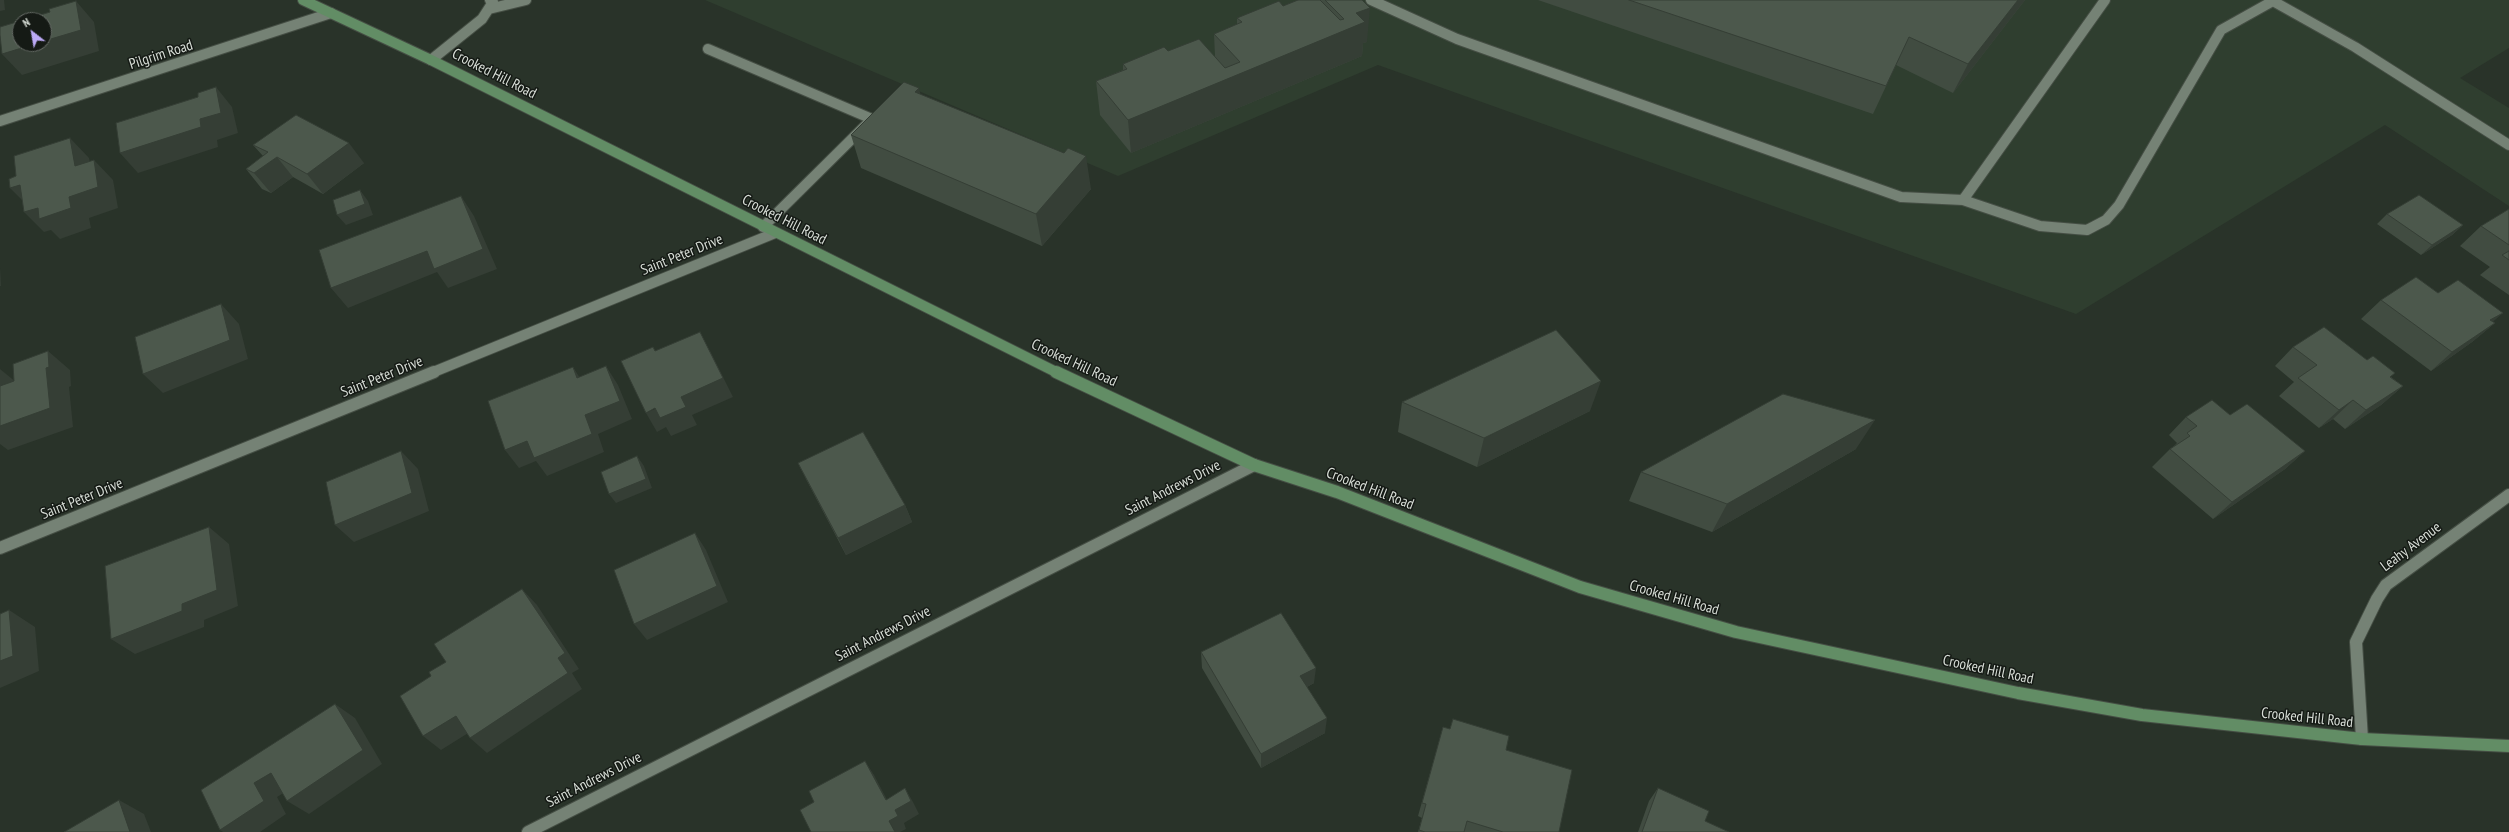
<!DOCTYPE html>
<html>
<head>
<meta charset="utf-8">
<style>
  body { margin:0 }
  #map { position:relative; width:2509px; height:832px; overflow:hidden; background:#293329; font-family:"PT Sans Narrow",sans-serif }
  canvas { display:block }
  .north { position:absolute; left:12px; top:12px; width:40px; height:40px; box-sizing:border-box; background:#151a15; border:1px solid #636863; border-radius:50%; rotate:329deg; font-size:11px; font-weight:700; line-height:16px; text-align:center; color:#d8ded7 }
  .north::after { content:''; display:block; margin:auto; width:14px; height:18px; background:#bcaaf6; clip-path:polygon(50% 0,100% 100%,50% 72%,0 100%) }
</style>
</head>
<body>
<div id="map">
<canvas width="2509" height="832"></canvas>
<div class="north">N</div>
</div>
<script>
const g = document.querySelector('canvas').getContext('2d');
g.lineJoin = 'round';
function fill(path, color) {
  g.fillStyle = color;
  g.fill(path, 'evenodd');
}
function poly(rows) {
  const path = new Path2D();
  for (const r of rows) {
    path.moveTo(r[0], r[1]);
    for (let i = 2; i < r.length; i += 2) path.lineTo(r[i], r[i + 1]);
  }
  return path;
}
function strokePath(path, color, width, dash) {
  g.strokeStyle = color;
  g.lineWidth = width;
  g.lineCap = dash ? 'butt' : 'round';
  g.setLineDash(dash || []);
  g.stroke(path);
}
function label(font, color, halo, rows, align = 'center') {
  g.font = font + ' "PT Sans Narrow",sans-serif';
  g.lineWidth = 3;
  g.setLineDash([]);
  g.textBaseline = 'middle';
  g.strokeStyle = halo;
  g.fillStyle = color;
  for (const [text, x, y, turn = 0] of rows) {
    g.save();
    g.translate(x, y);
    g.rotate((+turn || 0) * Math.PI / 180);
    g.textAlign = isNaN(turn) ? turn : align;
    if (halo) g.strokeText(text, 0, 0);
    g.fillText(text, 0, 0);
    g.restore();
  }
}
const built = poly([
  [705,0,2509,0,2509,48,2460,78,2509,108,2509,206,2385,125,2076,314,1378,65,1118,176]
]);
const service = poly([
  [1371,0,1457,39,1901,197,1963,200,2105,0],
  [2271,0,2355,47,2509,145],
  [489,9,526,0],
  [708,49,872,119,763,227],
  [431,60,482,19,493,2,490,0],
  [1963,200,2040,226,2087,230,2106,220,2119,205,2221,30,2273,1]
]);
const minorFar1 = poly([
  [0,121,331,13],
  [431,373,775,233]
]);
const minor = poly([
  [0,548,434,372],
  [2362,739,2356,642,2377,599,2386,585,2509,495],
  [528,832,1254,465]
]);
const secondaryFar1 = poly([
  [303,0,431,60,1058,373]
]);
const secondary = poly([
  [1056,372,1254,465,1337,492,1580,587,1736,632,2018,693,2142,715,2362,739,2509,746]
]);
const wall = poly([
  [1298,0,1362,0,1367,42,1363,43,1362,56,1131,153,1100,115,1096,81,1123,70,1123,64,1168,51,1215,56,1214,34,1237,24,1237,18,1283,6],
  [1538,0,2025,0,1953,93,1896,65,1873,114],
  [920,94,1091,189,1042,246,861,168,851,135],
  [253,145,364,163,323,194,293,177,271,193,262,189,246,169,263,156],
  [2509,209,2509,295,2480,275,2490,267,2460,246,2481,226],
  [2387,214,2463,225,2452,235,2421,255,2377,224],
  [2438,293,2495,323,2472,342,2431,371,2361,319,2381,300],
  [2293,347,2391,377,2403,386,2381,405,2345,429,2333,419,2319,428,2279,396,2294,382,2275,366],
  [1402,402,1590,411,1477,467,1398,432],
  [2230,415,2305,451,2285,469,2213,519,2152,467,2170,449,2174,446,2177,443,2169,435,2186,417],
  [1856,449,1712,532,1629,501,1641,472],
  [798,463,905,505,912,522,846,555,807,481],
  [1201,652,1314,683,1307,687,1325,733,1261,768,1202,668],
  [1453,719,1506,750,1559,832,1418,832,1422,818,1418,816,1443,727,1450,729],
  [1658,788,1705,821,1729,832,1638,832,1649,801]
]);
const shadedWall = poly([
  [0,0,4,0,5,10,0,11],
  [2018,0,2025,0,1953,93,1968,64],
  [76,1,94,22,99,51,22,75,2,54,35,44,44,44,44,41],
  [1370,8,1367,42,1363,43,1362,56,1131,153,1128,120,1356,13],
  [216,87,232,107,238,133,217,140,218,147,138,173,120,153],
  [919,88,927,122,915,92],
  [70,138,89,158,95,187,75,166],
  [349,143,364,163,323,194,307,174],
  [1086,156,1091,189,1042,246,1036,214],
  [277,157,293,177,271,193,254,173],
  [94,160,113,180,118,208,89,218,91,228,60,239,51,230,44,232,24,212,69,197],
  [20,185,31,209,10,188],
  [360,190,368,201,373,215,346,225,337,215],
  [461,196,474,216,497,269,448,288,437,272,348,308,331,288],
  [2463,225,2452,235,2421,255,2432,245],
  [0,268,1,286,0,286],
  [221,304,239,324,248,359,163,393,143,374],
  [2503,313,2481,332,2490,320],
  [2495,323,2472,342,2431,371,2452,352],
  [48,351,70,370,71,386,69,387,73,427,8,450,0,444,0,421,46,368],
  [710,351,733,397,692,415,697,425,671,436,666,427,657,432,646,413,681,397],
  [606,366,618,385,632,419,598,434,604,452,547,476,536,461,519,468,505,450,585,415],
  [573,367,585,386,577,378],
  [0,369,22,387,0,386],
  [1601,381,1590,411,1477,467,1484,438],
  [2403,386,2381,405,2345,429,2366,410],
  [2353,400,2333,419,2319,428,2339,410],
  [1875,420,1856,449,1712,532,1727,504],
  [401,451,418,469,429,511,354,542,335,525],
  [2305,451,2285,469,2213,519,2232,502],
  [637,456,644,466,652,488,616,503,609,494],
  [905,505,912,522,846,555,838,538],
  [209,527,229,544,238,606,204,620,204,627,135,654,111,639,182,604],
  [695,533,706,550,728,602,647,640,634,624],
  [522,589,537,605,579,669,572,673,582,689,487,753,470,738,558,658],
  [9,610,35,627,39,671,0,688,0,661],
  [1316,668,1314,683,1299,691,1300,676],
  [335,704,355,718,382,764,309,814,287,801],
  [456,716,473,730,441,750,423,736],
  [1327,718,1325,733,1261,768,1261,754],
  [865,761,874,775,894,813,886,800],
  [271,773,293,787,277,797,286,814,260,832,223,832,220,830,254,783],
  [905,788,913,802,919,814,904,823,906,829,900,832,895,832,889,821],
  [119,800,144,814,151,832,130,832]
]);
const building = poly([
  [1298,0,1320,0,1340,20,1344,19,1325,0,1362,0,1370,8,1356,13,1365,22,1128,120,1096,81,1127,69,1123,64,1164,47,1168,51,1199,39,1225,68,1240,62,1214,34,1242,22,1237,18,1279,1,1283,6,1298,0],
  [1629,0,2018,0,1968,64,1909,37,1886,86,1629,0],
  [76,1,81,30,44,41,44,20,24,20,50,12,49,9,76,1],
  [20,21,20,44,35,44,2,54,0,35,0,27,20,21],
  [904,82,919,88,915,92,1064,153,1068,148,1086,156,1036,214,851,135,904,82],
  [216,87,221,113,200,119,201,127,120,153,116,123,198,97,198,93,216,87],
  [296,115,349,143,307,174,277,157,254,173,246,169,268,152,253,145,296,115],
  [70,138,75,166,94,160,98,187,69,197,71,208,39,219,38,208,24,212,20,185,10,188,9,179,16,176,14,156,70,138],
  [360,190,365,204,337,215,333,200,360,190],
  [2419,195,2463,225,2432,245,2387,214,2419,195],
  [461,196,483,249,434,269,427,251,331,288,319,250,461,196],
  [2509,209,2509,245,2481,226,2509,209],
  [2509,251,2509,260,2502,255,2509,251],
  [2416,277,2438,293,2458,280,2503,313,2490,320,2495,323,2452,352,2381,300,2416,277],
  [221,304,230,340,143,374,135,337,221,304],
  [2324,327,2367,360,2373,356,2395,373,2390,377,2403,386,2366,410,2353,400,2339,410,2298,378,2317,365,2293,347,2324,327],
  [1556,330,1601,381,1484,438,1402,402,1556,330],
  [700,332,723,378,681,397,686,407,660,418,655,408,646,413,621,361,653,347,655,351,700,332],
  [48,351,49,367,46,368,50,408,0,426,0,386,14,381,13,364,48,351],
  [606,366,620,401,585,415,592,434,534,458,527,441,505,450,488,401,573,367,577,378,606,366],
  [1783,394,1875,420,1727,504,1641,472,1783,394],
  [2212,400,2230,415,2247,404,2305,451,2232,502,2170,449,2190,436,2187,433,2197,426,2186,417,2212,400],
  [863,432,905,505,838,538,798,463,863,432],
  [401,451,412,493,335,525,326,482,401,451],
  [637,456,646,479,609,494,601,472,637,456],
  [209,527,217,590,182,604,182,611,111,639,105,566,209,527],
  [695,533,717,586,634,624,614,570,695,533],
  [522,589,565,653,558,658,568,673,470,738,456,716,423,736,400,696,431,676,429,672,446,662,434,644,522,589],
  [9,610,13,656,0,661,0,614,9,610],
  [1281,613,1316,668,1300,676,1327,718,1261,754,1201,652,1281,613],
  [335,704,363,750,287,801,271,773,254,783,264,801,220,830,201,790,335,704],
  [1453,719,1509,736,1506,750,1572,770,1559,832,1503,832,1467,821,1464,832,1425,832,1419,830,1426,804,1422,803,1443,727,1450,729,1453,719],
  [865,761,886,800,905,788,911,801,895,810,898,816,889,821,895,832,811,832,800,810,814,802,809,791,865,761],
  [1658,788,1709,811,1705,821,1729,832,1642,832,1658,788],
  [119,800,130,832,64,832,119,800]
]);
const streetNames = [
  ["Pilgrim Road",161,55,-18],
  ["Crooked Hill Road",494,74,27],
  ["Crooked Hill Road",784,220,27],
  ["Saint Peter Drive",682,255,-22],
  ["Crooked Hill Road",1074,363,25],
  ["Saint Peter Drive",382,377,-22],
  ["Saint Andrews Drive",1173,488,-27],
  ["Crooked Hill Road",1370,489,21],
  ["Saint Peter Drive",82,499,-22],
  ["Leahy Avenue",2411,547,-37],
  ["Crooked Hill Road",1674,598,16],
  ["Saint Andrews Drive",883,634,-27],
  ["Crooked Hill Road",1988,670,12],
  ["Crooked Hill Road",2307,718,6],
  ["Saint Andrews Drive",594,780,-27]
];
fill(built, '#2f3e2f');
strokePath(service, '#454e44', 12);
strokePath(minorFar1, '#454e44', 12);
strokePath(minor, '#454e44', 14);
strokePath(secondaryFar1, '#454e44', 12);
strokePath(secondary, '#454e44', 14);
strokePath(service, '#758275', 10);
strokePath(minorFar1, '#758275', 10);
strokePath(minor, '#758275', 12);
strokePath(secondaryFar1, '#628d65', 10);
strokePath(secondary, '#628d65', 12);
fill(wall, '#414c41');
fill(shadedWall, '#353e35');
fill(building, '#4c584c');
strokePath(building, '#353e35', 1);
label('15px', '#d8ded7', '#151a15', streetNames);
</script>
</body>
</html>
